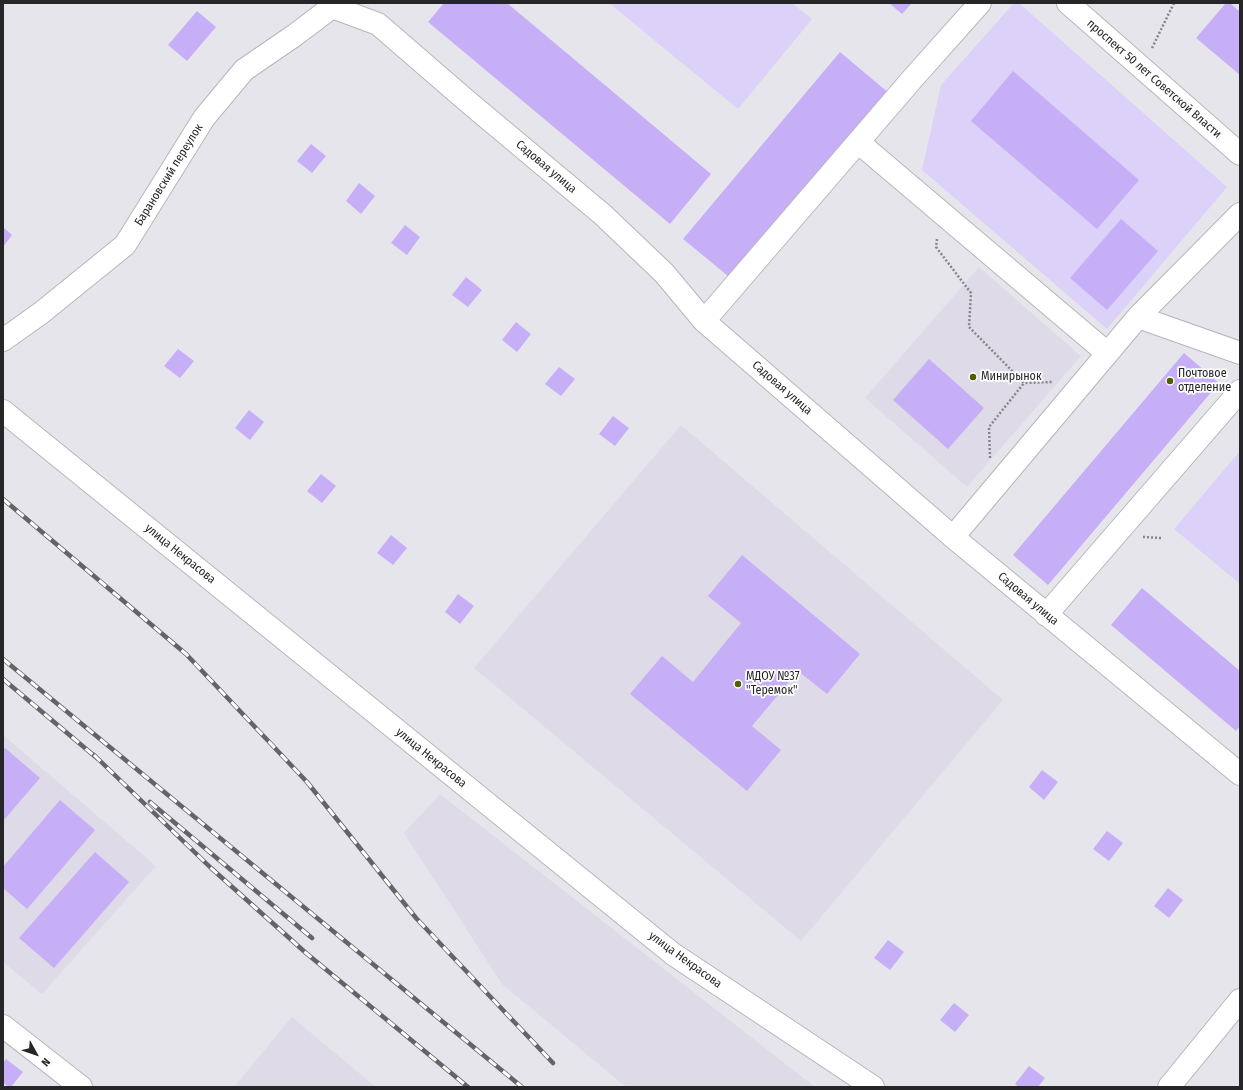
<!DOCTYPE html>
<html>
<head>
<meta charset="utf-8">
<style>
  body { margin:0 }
  #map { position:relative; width:1243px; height:1090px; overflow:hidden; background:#e7e5ec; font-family:"Fira Sans Condensed",sans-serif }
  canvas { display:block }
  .frame { position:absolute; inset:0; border:4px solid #262528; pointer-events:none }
  .north { position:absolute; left:16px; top:1034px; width:40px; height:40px; -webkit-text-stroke:3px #fff; paint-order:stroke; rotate:130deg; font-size:11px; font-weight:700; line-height:16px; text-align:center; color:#262528 }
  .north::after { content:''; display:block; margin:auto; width:14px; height:18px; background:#262528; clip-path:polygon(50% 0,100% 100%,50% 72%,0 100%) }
</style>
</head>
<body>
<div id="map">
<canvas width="1243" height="1090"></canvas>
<div class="frame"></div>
<div class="north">N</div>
</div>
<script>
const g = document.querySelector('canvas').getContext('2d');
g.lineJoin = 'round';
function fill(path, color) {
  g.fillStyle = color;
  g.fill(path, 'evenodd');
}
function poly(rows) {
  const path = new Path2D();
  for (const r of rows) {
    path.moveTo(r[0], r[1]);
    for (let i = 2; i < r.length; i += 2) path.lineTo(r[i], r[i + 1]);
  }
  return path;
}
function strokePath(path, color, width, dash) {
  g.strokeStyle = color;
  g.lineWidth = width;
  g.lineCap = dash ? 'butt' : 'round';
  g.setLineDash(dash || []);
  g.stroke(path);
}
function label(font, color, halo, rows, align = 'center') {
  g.font = font + ' "Fira Sans Condensed",sans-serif';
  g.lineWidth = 3.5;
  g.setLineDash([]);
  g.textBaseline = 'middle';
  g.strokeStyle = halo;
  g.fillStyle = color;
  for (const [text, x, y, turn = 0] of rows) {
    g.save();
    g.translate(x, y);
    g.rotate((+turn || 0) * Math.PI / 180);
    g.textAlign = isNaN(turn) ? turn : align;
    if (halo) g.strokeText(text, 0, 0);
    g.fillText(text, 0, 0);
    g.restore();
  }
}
const built = poly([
  [979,267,1081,356,967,487,865,398],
  [681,425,1003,700,801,941,474,668],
  [3,735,156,866,42,994,3,962],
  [440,794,815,1087,626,1087,502,984,404,833],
  [292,1017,376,1087,234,1087]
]);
const green = poly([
  [609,3,792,3,812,19,738,109],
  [1014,3,1019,3,1227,187,1107,329,922,170,941,85],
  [1240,451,1240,584,1174,529]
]);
const building = poly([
  [444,3,507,3,711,174,670,224,428,22],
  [889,3,912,3,902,14],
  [1226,3,1230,3,1240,12,1240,75,1196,38],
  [197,11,216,27,187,61,168,45],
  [840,52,890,94,733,280,683,239],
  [1013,71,1139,180,1097,229,971,121],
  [311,144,326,156,312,173,297,161],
  [359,183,375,196,361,214,346,201],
  [1121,219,1158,251,1107,310,1070,278],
  [405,225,420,237,407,255,391,243],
  [3,227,12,235,3,247],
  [466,277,482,290,468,307,452,295],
  [516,322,531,334,517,352,502,340],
  [178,349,194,361,180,378,164,366],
  [1184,353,1219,383,1048,585,1013,555],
  [929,359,984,408,948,449,893,400],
  [559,367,575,379,561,396,545,384],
  [249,410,264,422,250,440,235,428],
  [613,416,629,428,615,446,599,434],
  [321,474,336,486,322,503,307,491],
  [391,535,407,548,393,565,377,553],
  [742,555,860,654,827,694,798,671,752,726,781,750,747,791,630,694,662,656,693,682,741,623,708,596],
  [1142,588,1240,671,1240,726,1236,731,1111,625],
  [458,594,474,606,460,624,445,612],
  [5,748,40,778,3,821,3,750],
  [1042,770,1058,782,1044,800,1029,787],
  [60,800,95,830,27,909,3,888,3,867],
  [1107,831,1123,843,1109,861,1093,849],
  [95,852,129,882,54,968,19,938],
  [1168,888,1183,900,1169,918,1154,906],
  [888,940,904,952,890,970,874,958],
  [954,1003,969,1015,955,1032,940,1020],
  [6,1059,23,1072,11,1087,9,1087,3,1083,3,1063],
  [1029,1066,1045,1078,1038,1087,1019,1087,1015,1084]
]);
const path = poly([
  [1152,48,1174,3],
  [937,239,936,247,971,293,969,327,1024,383,1052,382],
  [990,458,989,427,1024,383],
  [1143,537,1161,538]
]);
const minor = poly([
  [329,3,332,7,378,24,467,101,602,214,664,273,704,321,953,537,1240,774],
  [858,142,1107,353],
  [1138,317,1240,353],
  [704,321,914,77,980,3],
  [3,340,41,313,125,245,204,118,244,70,295,35,332,7],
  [3,411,673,954,873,1087],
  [953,537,1138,317,1240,214],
  [1046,615,1240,391],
  [3,1026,81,1087],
  [1169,1087,1240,1000]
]);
const major = poly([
  [1068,3,1240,154]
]);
const rail = poly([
  [3,499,186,654,307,782,416,918,553,1063],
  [3,659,522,1087],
  [3,679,98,759],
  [94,755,211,868,306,953,468,1087],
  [150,802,312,938]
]);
const markers = [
  [973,377,4,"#515e00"],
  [1170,381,4,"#515e00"],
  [738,684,4,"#515e00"]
];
const streetNames = [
  ["проспект 50 лет Советской Власти",1154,79,41],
  ["Садовая улица",546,167,40],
  ["Барановский переулок",169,175,-58],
  ["Садовая улица",782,388,41],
  ["улица Некрасова",180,554,39],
  ["Садовая улица",1028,599,40],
  ["улица Некрасова",431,758,39],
  ["улица Некрасова",685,960,36]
];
const poiNames = [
  ["Почтовое",1178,374],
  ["отделение",1178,388],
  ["Минирынок",981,377],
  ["МДОУ №37",746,677],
  ["\"Теремок\"",746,691]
];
fill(built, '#dedae8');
fill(green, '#dcd1f8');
fill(building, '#c6aff6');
strokePath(minor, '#b7b5bb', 24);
strokePath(major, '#b7b5bb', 24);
strokePath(path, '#86858a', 2.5, [2, 2]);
strokePath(minor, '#fff', 22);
strokePath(major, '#fff', 22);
strokePath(rail, '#646367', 4.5);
strokePath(rail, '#fff', 3, [9]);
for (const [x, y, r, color] of markers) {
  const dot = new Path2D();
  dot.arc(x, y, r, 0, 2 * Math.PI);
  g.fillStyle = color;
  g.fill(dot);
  strokePath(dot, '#fff', 1.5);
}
label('12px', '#262528', '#fff', streetNames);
label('12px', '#262528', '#fff', poiNames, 'left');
</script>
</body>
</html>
